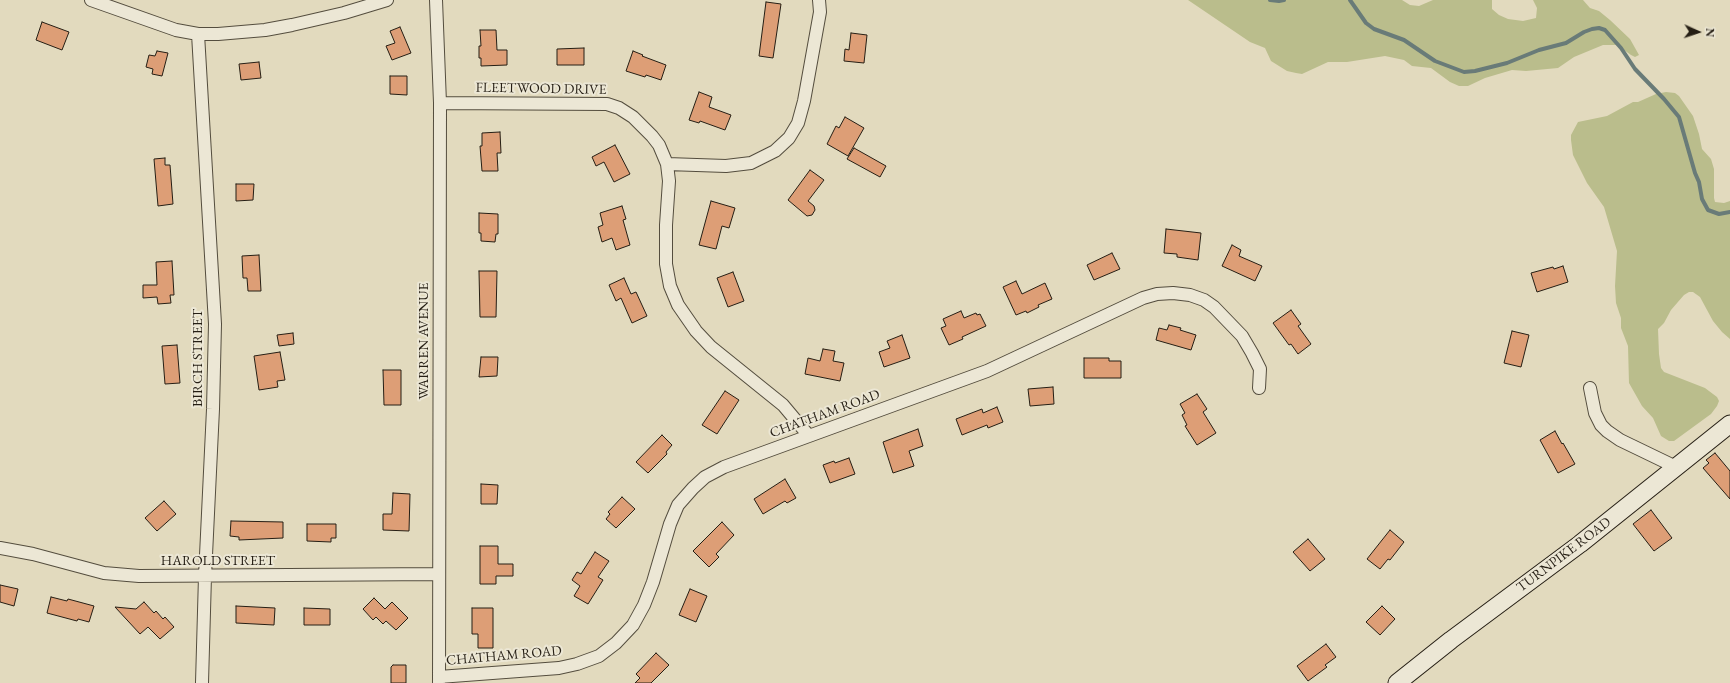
<!DOCTYPE html>
<html>
<head>
<meta charset="utf-8">
<style>
  body { margin:0 }
  #map { position:relative; width:1730px; height:683px; overflow:hidden; background:#e2dabe; font-family:"EB Garamond",serif }
  canvas { display:block }
  .north { position:absolute; left:1678px; top:12px; width:40px; height:40px; -webkit-text-stroke:3px #ece7d5; paint-order:stroke; rotate:93deg; font-size:11px; font-weight:700; line-height:16px; text-align:center; color:#251e14 }
  .north::after { content:''; display:block; margin:auto; width:14px; height:18px; background:#251e14; clip-path:polygon(50% 0,100% 100%,50% 72%,0 100%) }
</style>
</head>
<body>
<div id="map">
<canvas width="1730" height="683"></canvas>
<div class="north">N</div>
</div>
<script>
const g = document.querySelector('canvas').getContext('2d');
g.lineJoin = 'round';
function fill(path, color) {
  g.fillStyle = color;
  g.fill(path, 'evenodd');
}
function poly(rows) {
  const path = new Path2D();
  for (const r of rows) {
    path.moveTo(r[0], r[1]);
    for (let i = 2; i < r.length; i += 2) path.lineTo(r[i], r[i + 1]);
  }
  return path;
}
function strokePath(path, color, width, dash) {
  g.strokeStyle = color;
  g.lineWidth = width;
  g.lineCap = dash ? 'butt' : 'round';
  g.setLineDash(dash || []);
  g.stroke(path);
}
function label(font, color, halo, rows, align = 'center') {
  g.font = font + ' "EB Garamond",serif';
  g.lineWidth = 4;
  g.setLineDash([]);
  g.textBaseline = 'middle';
  g.strokeStyle = halo;
  g.fillStyle = color;
  for (const [text, x, y, turn = 0] of rows) {
    g.save();
    g.translate(x, y);
    g.rotate((+turn || 0) * Math.PI / 180);
    g.textAlign = isNaN(turn) ? turn : align;
    if (halo) g.strokeText(text, 0, 0);
    g.fillText(text, 0, 0);
    g.restore();
  }
}
const green = poly([
  [1188,0,1402,0,1410,5,1419,6,1433,0,1492,0,1492,9,1499,15,1508,19,1523,21,1536,18,1537,8,1533,0,1583,0,1590,8,1599,11,1610,20,1630,39,1639,55,1635,57,1631,55,1617,45,1603,45,1574,57,1558,68,1526,71,1512,70,1485,78,1468,86,1459,86,1450,82,1431,68,1412,66,1404,60,1385,56,1347,62,1328,62,1302,74,1296,73,1287,71,1271,61,1265,48,1250,42],
  [1666,92,1675,93,1679,96,1693,116,1699,134,1702,149,1711,159,1714,169,1714,198,1715,202,1724,203,1730,201,1730,339,1722,332,1713,321,1700,297,1693,292,1689,292,1684,295,1671,310,1664,323,1658,329,1659,354,1661,368,1664,372,1705,388,1717,397,1719,401,1717,406,1711,414,1674,441,1669,441,1661,436,1653,418,1642,406,1629,383,1628,346,1621,328,1621,318,1616,303,1615,286,1617,251,1604,207,1587,183,1573,155,1571,140,1571,135,1578,122,1607,116,1633,102,1638,102,1656,94]
]);
const stream = poly([
  [1270,0,1279,1,1284,0],
  [1350,0,1366,23,1374,29,1404,40,1435,61,1464,72,1475,71,1507,63,1539,50,1566,43,1584,32,1592,29,1599,28,1605,30,1621,48,1635,69,1664,99,1679,117,1695,173,1699,182,1702,199,1708,210,1719,214,1730,212]
]);
const building = poly([
  [766,2,781,4,773,58,759,56,766,2],
  [42,22,69,32,62,50,36,40,42,22],
  [400,27,411,53,392,60,386,46,395,43,390,31,400,27],
  [480,30,496,30,497,50,507,50,507,65,481,66,481,58,479,58,479,46,481,46,480,30],
  [851,33,867,35,864,63,844,61,845,49,849,50,851,33],
  [584,48,584,65,557,65,557,49,584,48],
  [157,51,168,53,162,76,152,74,153,69,146,67,149,55,155,56,157,51],
  [633,51,643,55,642,56,666,65,661,80,646,75,645,77,626,71,633,51],
  [259,62,261,78,241,80,239,64,259,62],
  [390,76,407,76,407,95,390,94,390,76],
  [699,92,712,97,709,107,731,115,725,130,700,121,699,123,689,120,699,92],
  [845,117,864,128,848,156,827,144,836,126,839,128,845,117],
  [500,132,501,153,497,153,498,171,482,171,480,146,482,146,482,133,500,132],
  [615,145,630,174,614,182,604,162,596,166,592,157,615,145],
  [854,148,886,166,880,177,847,159,854,148],
  [165,158,165,165,170,165,173,204,158,206,154,159,165,158],
  [810,170,824,180,808,201,814,206,815,210,812,215,807,216,788,200,810,170],
  [236,184,254,184,253,200,236,201,236,184],
  [711,201,735,208,729,228,722,226,716,249,699,245,711,201],
  [622,206,626,219,623,220,630,245,616,250,612,238,602,242,598,227,603,225,600,213,622,206],
  [479,213,498,214,498,234,496,234,495,242,481,241,481,233,479,233,479,213],
  [1166,229,1201,233,1198,260,1177,257,1177,254,1164,253,1166,229],
  [1232,245,1241,250,1239,256,1262,266,1255,281,1222,266,1232,245],
  [1112,253,1120,269,1094,280,1087,265,1112,253],
  [259,255,261,291,248,291,247,278,243,278,242,256,259,255],
  [172,261,174,295,170,295,171,303,158,304,157,297,143,298,143,285,157,285,156,262,172,261],
  [1563,266,1568,282,1537,292,1531,273,1553,267,1554,269,1563,266],
  [479,271,497,271,496,317,480,317,479,271],
  [733,272,744,301,728,307,717,278,733,272],
  [624,278,631,294,636,292,647,316,632,323,621,298,616,301,609,285,624,278],
  [1016,281,1022,294,1045,283,1052,299,1038,305,1039,307,1027,313,1026,311,1016,315,1003,287,1016,281],
  [1291,310,1301,324,1298,326,1311,344,1298,354,1291,344,1289,345,1273,323,1291,310],
  [961,311,964,318,976,313,977,315,980,314,986,326,962,337,963,339,949,345,941,328,946,326,943,319,961,311],
  [1169,325,1181,328,1180,330,1196,335,1191,350,1156,340,1159,328,1167,330,1169,325],
  [1512,331,1529,335,1521,367,1504,363,1512,331],
  [293,333,294,344,279,346,277,335,293,333],
  [902,335,910,358,884,367,879,352,890,348,887,341,902,335],
  [177,345,180,383,165,384,162,346,177,345],
  [823,349,835,351,833,361,844,363,840,381,805,374,808,358,820,361,823,349],
  [280,352,285,380,277,381,278,387,259,390,254,356,280,352],
  [481,357,498,357,497,376,479,377,481,357],
  [1084,358,1109,358,1109,361,1121,361,1121,378,1084,378,1084,358],
  [383,370,401,370,401,405,384,405,383,370],
  [1053,387,1054,404,1030,406,1028,389,1053,387],
  [725,391,739,400,717,434,702,425,725,391],
  [1197,394,1207,409,1203,412,1216,433,1197,445,1185,426,1187,425,1182,415,1185,413,1180,404,1197,394],
  [997,407,1003,422,988,428,987,425,962,435,956,419,982,409,983,413,997,407],
  [918,429,923,446,909,451,914,466,893,473,883,442,918,429],
  [1555,431,1562,444,1563,443,1575,464,1558,473,1540,440,1555,431],
  [662,435,672,445,666,452,667,454,648,473,636,462,662,435],
  [1715,453,1730,471,1730,499,1703,468,1709,463,1706,460,1715,453],
  [849,458,855,474,830,483,823,465,834,461,835,463,849,458],
  [785,479,796,498,787,503,785,501,763,514,754,499,785,479],
  [481,484,498,485,497,504,481,504,481,484],
  [393,493,410,494,409,531,383,530,383,514,392,514,393,493],
  [622,497,635,509,616,528,606,519,610,514,608,512,622,497],
  [164,501,176,514,157,531,145,518,164,501],
  [1651,510,1672,538,1654,551,1633,524,1651,510],
  [231,521,283,522,283,538,239,540,239,537,230,536,231,521],
  [722,522,734,535,716,554,719,557,709,567,693,551,722,522],
  [307,524,336,524,336,538,331,538,331,542,307,541,307,524],
  [1390,530,1404,542,1390,560,1388,559,1380,569,1367,559,1390,530],
  [1308,539,1325,559,1310,571,1293,552,1308,539],
  [480,546,498,546,498,564,513,564,513,576,496,576,496,584,480,584,480,546],
  [595,552,609,561,598,577,603,580,588,604,574,596,580,586,572,580,577,572,581,574,595,552],
  [0,585,18,589,14,606,0,602,0,585],
  [690,589,707,596,696,622,679,615,690,589],
  [51,597,67,601,68,599,94,606,89,622,78,619,77,621,47,613,51,597],
  [374,598,385,609,392,602,408,618,396,630,386,621,383,624,376,617,373,620,363,609,374,598],
  [144,602,154,613,156,611,163,619,165,617,174,627,160,639,148,627,140,634,115,607,136,609,144,602],
  [236,606,275,608,274,625,236,623,236,606],
  [1382,606,1395,619,1380,635,1366,622,1382,606],
  [304,608,330,609,330,625,304,625,304,608],
  [472,608,493,608,493,648,478,648,478,634,472,634,472,608],
  [1326,644,1336,657,1325,665,1327,667,1308,681,1297,666,1326,644],
  [656,653,669,665,651,683,635,683,640,678,636,674,656,653],
  [393,665,406,665,406,683,391,683,391,667,393,665]
]);
const street = poly([
  [91,0,176,30,198,34,218,34,265,30,292,25,344,13,387,0],
  [436,0,440,103,439,683],
  [198,34,215,324,213,409,205,576,202,683],
  [440,103,607,104,619,108,633,117,652,136,659,145,667,164,669,181,666,225,666,264,670,286,678,305,696,331,711,347,783,405,809,436],
  [667,164,726,166,751,163,775,151,789,138,798,123,804,101,820,12,819,0],
  [1590,388,1595,413,1601,425,1607,431,1620,440,1676,467],
  [0,548,33,554,104,573,139,576,439,574],
  [439,677,559,668,577,664,599,656,616,643,633,625,644,605,653,582,670,524,678,505,693,488,705,477,724,467,987,371,1143,298,1157,294,1173,293,1190,295,1204,300,1214,307,1242,336,1252,353,1260,369,1259,388]
]);
const secondary = poly([
  [1397,683,1451,640,1580,544,1730,424]
]);
const streetNames = [
  ["FLEETWOOD DRIVE",541,89,1],
  ["WARREN AVENUE",424,341,-90],
  ["BIRCH STREET",198,358,-90],
  ["CHATHAM ROAD",825,414,-20],
  ["TURNPIKE ROAD",1564,555,-37],
  ["HAROLD STREET",218,561],
  ["CHATHAM ROAD",504,656,-5]
];
fill(green, '#babd8c');
strokePath(stream, '#697b78', 4);
fill(building, '#dd9e76');
strokePath(building, '#251e14', 1);
strokePath(street, '#544d3e', 14);
strokePath(secondary, '#251e14', 19);
strokePath(street, '#ece7d5', 12);
strokePath(secondary, '#ece7d5', 17);
label('14px', '#251e14', '#ece7d5', streetNames);
</script>
</body>
</html>
